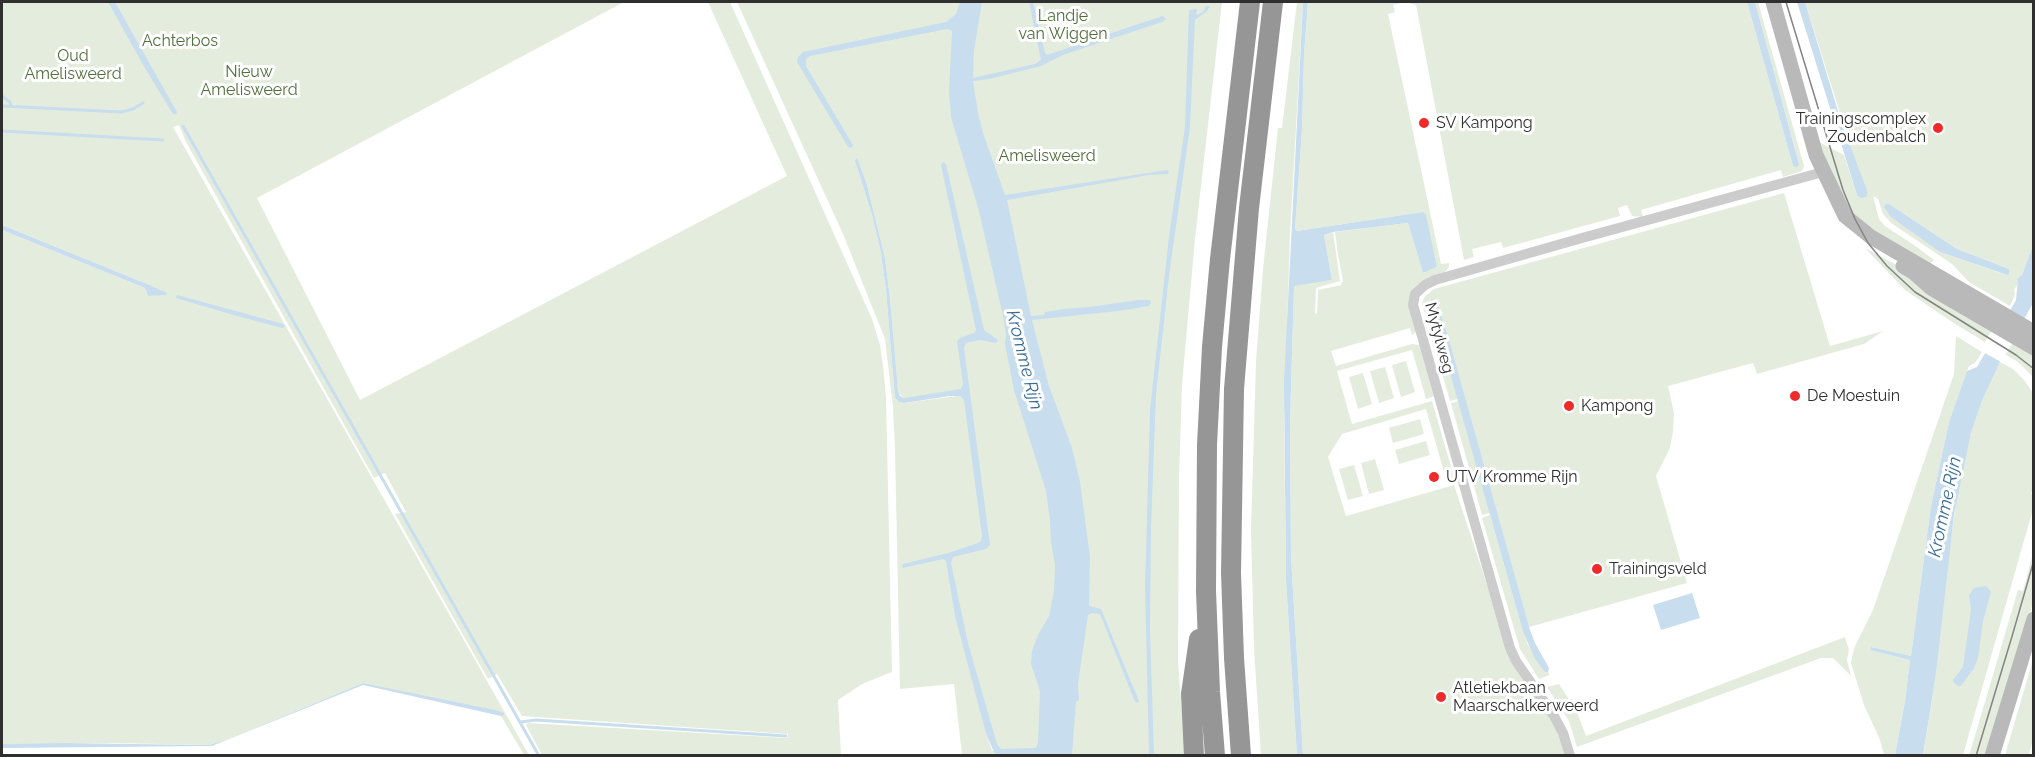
<!DOCTYPE html>
<html>
<head>
<meta charset="utf-8">
<style>
  body { margin:0 }
  #map { position:relative; width:2035px; height:757px; overflow:hidden; background:#fff; font-family:Raleway,sans-serif }
  canvas { display:block }
  .frame { position:absolute; inset:0; border:3px solid #2f2f2f; pointer-events:none }
</style>
</head>
<body>
<div id="map">
<canvas width="2035" height="757"></canvas>
<div class="frame"></div>
</div>
<script>
const g = document.querySelector('canvas').getContext('2d');
g.lineJoin = 'round';
function fill(path, color) {
  g.fillStyle = color;
  g.fill(path, 'evenodd');
}
function poly(rows) {
  const path = new Path2D();
  for (const r of rows) {
    path.moveTo(r[0], r[1]);
    for (let i = 2; i < r.length; i += 2) path.lineTo(r[i], r[i + 1]);
  }
  return path;
}
function strokePath(path, color, width, dash) {
  g.strokeStyle = color;
  g.lineWidth = width;
  g.lineCap = dash ? 'butt' : 'round';
  g.setLineDash(dash || []);
  g.stroke(path);
}
function label(font, color, halo, rows, align = 'center') {
  g.font = font + ' Raleway,sans-serif';
  g.lineWidth = 6;
  g.setLineDash([]);
  g.textBaseline = 'middle';
  g.strokeStyle = halo;
  g.fillStyle = color;
  for (const [text, x, y, turn = 0] of rows) {
    g.save();
    g.translate(x, y);
    g.rotate((+turn || 0) * Math.PI / 180);
    g.textAlign = isNaN(turn) ? turn : align;
    if (halo) g.strokeText(text, 0, 0);
    g.fillText(text, 0, 0);
    g.restore();
  }
}
const green = poly([
  [2,2,624,2,257,198,360,400,787,176,708,2,730,2,872,319,880,345,883,365,886,398,892,672,862,684,838,700,841,755,542,755,526,725,528,723,787,738,788,736,788,734,522,716,497,674,488,679,395,514,406,512,385,473,374,478,186,142,179,125,173,127,529,755,524,755,501,716,503,713,363,683,229,739,209,745,112,743,2,744,2,230,145,288,148,296,167,294,147,284,2,225],
  [737,2,1222,2,1195,239,1182,385,1179,477,1178,661,1185,755,1061,756,997,751,966,652,986,734,992,750,1000,755,962,755,954,684,900,689,895,450,893,407,885,339,843,234],
  [855,161,867,185,885,258,890,299,898,393,904,398,957,395,957,396,904,403,899,402,895,398,886,290,881,253,872,215],
  [1297,2,1303,2,1290,235,1284,423,1286,580,1297,755,1261,756,1254,649,1251,531,1256,361,1263,269,1278,128,1282,128],
  [1308,2,1747,2,1793,166,1799,164,1755,2,1758,2,1804,166,1802,171,1783,177,1781,170,1641,210,1643,217,1632,216,1627,205,1618,208,1620,216,1503,248,1501,242,1472,249,1474,257,1464,260,1416,5,1405,2,1393,5,1395,12,1388,14,1441,264,1449,263,1449,267,1444,273,1418,285,1416,332,1412,335,1410,328,1331,351,1336,366,1412,344,1420,345,1434,396,1432,397,1426,399,1412,350,1337,371,1352,424,1432,401,1454,477,1446,479,1426,409,1342,434,1328,457,1346,516,1454,485,1504,636,1543,701,1568,755,1303,755,1291,558,1290,422,1294,285,1332,280,1324,235,1333,232,1340,281,1316,288,1315,314,1317,313,1318,290,1341,285,1343,281,1338,255,1335,232,1408,223,1423,273,1437,267,1423,212,1297,231,1295,229,1302,130,1304,54],
  [1805,2,2033,2,2033,245,2022,275,2018,278,2019,282,2014,290,2015,295,2010,306,1969,282,1952,264,1891,223,1883,214,1878,199,1873,196,1879,219,1885,226,1917,247,1934,260,1932,262,1927,265,1853,218,1817,141,1844,155,1857,195,1857,167],
  [1889,204,1957,249,2009,269,2006,275,1940,252],
  [1784,193,1830,346,1883,331,1864,344,1757,374,1753,363,1668,386,1674,413,1673,432,1670,448,1656,476,1687,583,1529,627,1436,300,1430,302,1458,399,1450,401,1422,303,1425,296,1434,289],
  [1865,248,1902,268,1992,330,1985,342,1952,322,1905,290],
  [1956,336,1982,352,1975,363,1969,366,1949,422,1931,506,1911,656,1871,647,1870,650,1910,660,1905,701,1895,755,1884,755,1880,740,1864,705,1851,663,1852,657,1855,646,1873,610,1954,374],
  [2013,342,2033,350,2033,377,2018,362,2005,354],
  [1406,361,1415,392,1401,397,1392,365],
  [2000,362,2013,369,2024,380,2033,393,2034,485,2031,494,2033,495,2033,509,1963,755,1923,756,1936,674,1945,581,1958,490,1971,433,1982,401],
  [1385,367,1394,398,1379,403,1370,371],
  [1363,373,1372,404,1358,409,1349,377],
  [1459,401,1490,513,1482,515,1451,403],
  [1420,419,1424,434,1393,443,1389,428],
  [1426,441,1430,455,1399,464,1395,450],
  [1375,459,1384,490,1369,494,1361,463],
  [1354,465,1363,496,1348,500,1339,469],
  [1490,515,1523,632,1528,645,1545,672,1548,672,1550,675,1539,679,1520,649,1482,518],
  [2033,553,2034,587,2032,594,2033,595,2033,603,1986,755,1969,756,2018,590,2023,591],
  [1845,637,1849,650,1847,660,1851,676,1833,658,1821,658,1577,747,1569,721,1547,687,1559,684,1577,712,1586,736],
  [2033,660,2033,739,2029,755,2005,755]
]);
const water = poly([
  [108,2,115,2,177,112,176,114,173,114,146,70],
  [960,2,982,2,974,51,973,78,1035,64,1041,60,1029,2,1033,2,1045,53,1047,55,1135,25,1163,16,1166,19,1162,22,1063,55,1041,66,989,79,973,81,978,113,983,133,1005,195,1167,170,1169,171,1168,174,1149,175,1007,200,1031,316,1044,315,1045,312,1064,309,1089,307,1139,300,1150,300,1151,303,1149,306,1118,311,1032,320,1049,386,1072,448,1080,482,1090,557,1089,606,1101,609,1139,701,1137,703,1135,702,1100,614,1092,613,1088,615,1078,684,1079,700,1076,702,1072,755,1000,756,994,752,986,734,955,616,946,561,943,559,903,568,902,566,903,564,948,553,978,543,981,541,982,536,964,400,960,396,950,396,904,403,899,402,895,398,886,290,881,253,872,215,855,161,857,158,867,185,885,258,890,299,898,391,900,396,904,398,961,389,963,384,957,341,960,338,974,333,976,330,941,165,943,162,946,164,984,330,998,340,996,343,980,340,974,341,966,343,964,347,990,545,986,549,953,557,951,563,968,643,997,744,1001,749,1036,748,1038,743,1040,691,1031,664,1032,651,1038,635,1049,616,1054,591,1055,565,1051,542,1050,520,1046,491,1014,390,1005,344,1006,334,1003,316,979,211,951,117,949,92,952,31,947,29,810,56,806,59,806,66,853,145,851,148,848,147,797,62,798,57,803,52,946,22,956,14],
  [1303,2,1308,2,1304,54,1302,130,1295,229,1297,231,1423,212,1426,215,1437,267,1423,273,1408,223,1333,232,1324,235,1332,280,1294,286,1290,422,1291,558,1303,755,1297,756,1286,580,1284,382],
  [1747,2,1755,2,1799,164,1797,167,1793,166],
  [1797,2,1805,2,1841,121,1868,193,1866,197,1861,198,1857,195],
  [1206,6,1210,6,1207,11,1195,20,1190,127,1169,276,1156,394,1151,529,1150,629,1154,755,1149,755,1145,586,1150,410,1169,236,1185,127,1189,10,1197,9,1196,15,1203,12],
  [1886,204,1889,204,1957,249,2009,269,2009,274,2007,275,1940,252,1891,217,1884,207],
  [2,225,147,284,167,293,166,295,148,296,145,288,2,230],
  [2033,245,2033,303,2000,362,1982,401,1971,433,1954,515,1936,674,1923,755,1895,755,1905,701,1910,660,1870,650,1871,647,1911,656,1931,506,1949,422,1967,371,1977,367,2016,300,2018,278,2022,275],
  [177,295,283,324,285,327,282,328,230,314,176,298],
  [1432,299,1436,300,1449,340,1530,630,1535,643,1549,668,1548,672,1545,672,1535,659,1523,632,1430,302],
  [1986,586,1991,592,1983,621,1978,658,1974,668,1961,686,1958,686,1954,683,1953,680,1963,667,1971,610,1969,595,1974,588],
  [1692,593,1700,618,1661,630,1653,605],
  [363,683,495,710,504,713,504,715,501,716,363,685,212,746,2,748,2,744,61,743,209,745,229,739]
]);
const pier = poly([
  [2006,312,2024,323,2001,362,1983,352]
]);
const stream = poly([
  [2,96,10,102,11,106],
  [2,106,121,112,133,109,143,103],
  [183,126,539,756],
  [2,131,163,140],
  [521,722,536,720,786,736]
]);
const minor = poly([
  [1570,756,1563,733,1554,716,1516,661,1510,648,1422,336,1413,305,1415,294,1425,285,1435,280,1582,238,1823,172]
]);
const secondary = poly([
  [1773,2,1816,155,1845,216,1871,237,2034,332],
  [1903,266,1913,272,1931,288,2034,348],
  [1992,756,2034,619]
]);
const motorway = poly([
  [1194,756,1191,694,1199,639],
  [1215,756,1210,692,1206,591,1207,445,1212,347,1220,259,1250,2],
  [1241,756,1234,658,1231,573,1234,389,1249,208,1273,2]
]);
const tram = poly([
  [1786,2,1843,190,1855,219,1868,243,1887,266,1915,292,2016,355,2034,369],
  [1976,756,2013,633,2034,560]
]);
const markers = [
  [1424,123,6,"#ee2a2b"],
  [1938,128,6,"#ee2a2b"],
  [1795,396,6,"#ee2a2b"],
  [1569,406,6,"#ee2a2b"],
  [1434,477,6,"#ee2a2b"],
  [1597,569,6,"#ee2a2b"],
  [1441,697,6,"#ee2a2b"]
];
const parkNames = [
  ["Landje",1063,16],
  ["van Wiggen",1063,34],
  ["Achterbos",180,41],
  ["Oud",73,56],
  ["Amelisweerd",73,74],
  ["Nieuw",249,72],
  ["Amelisweerd",249,90],
  ["Amelisweerd",1047,156]
];
const poiNames = [
  ["Trainingscomplex",1926,119,"right"],
  ["Zoudenbalch",1926,137,"right"],
  ["SV Kampong",1436,123],
  ["De Moestuin",1807,396],
  ["Kampong",1581,406],
  ["UTV Kromme Rijn",1446,477],
  ["Trainingsveld",1609,569],
  ["Atletiekbaan",1453,688],
  ["Maarschalkerweerd",1453,706]
];
const streetNames = [
  ["Mytylweg",1439,338,75]
];
const waterNames = [
  ["Kromme Rijn",1024,360,76],
  ["Kromme Rijn",1945,507,-78]
];
fill(green, '#e4eddd');
fill(water, '#c8ddee');
fill(pier, '#fff');
strokePath(stream, '#c8ddee', 3);
strokePath(minor, '#ccc', 10);
strokePath(secondary, '#b9b9b9', 15);
strokePath(motorway, '#969696', 20);
strokePath(tram, '#848484', 1.5);
for (const [x, y, r, color] of markers) {
  const dot = new Path2D();
  dot.arc(x, y, r, 0, 2 * Math.PI);
  g.fillStyle = color;
  g.fill(dot);
  strokePath(dot, '#fff', 2);
}
label('16px', '#4f6e3a', '#fff', parkNames);
label('16px', '#2f2f2f', '#fff', poiNames, 'left');
label('16px', '#2f2f2f', '#fff', streetNames);
label('italic 18px', '#396b96', '#fff', waterNames);
</script>
</body>
</html>
